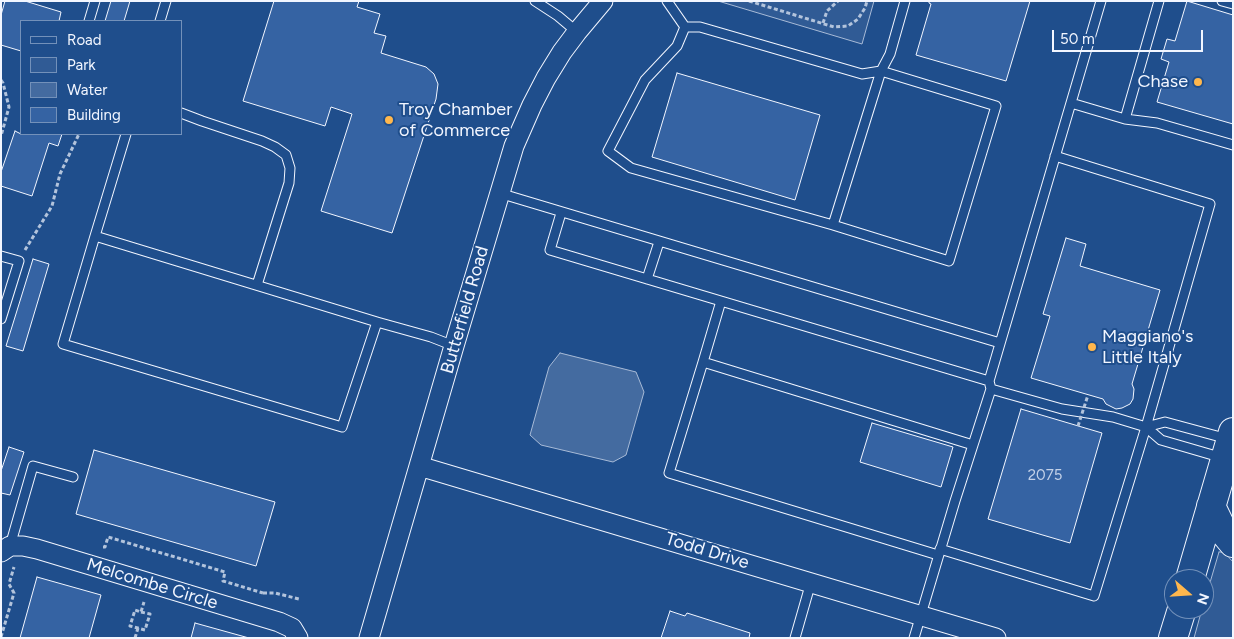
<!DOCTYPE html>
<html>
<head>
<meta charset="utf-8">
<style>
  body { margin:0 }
  #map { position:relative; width:1234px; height:639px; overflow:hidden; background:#1f4e8c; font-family:Figtree,sans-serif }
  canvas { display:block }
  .frame { position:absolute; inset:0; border:2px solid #f2f6ff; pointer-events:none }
  .legend { position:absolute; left:20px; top:20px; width:162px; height:115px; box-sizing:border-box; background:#1f4e8c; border:1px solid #7391ba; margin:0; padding:6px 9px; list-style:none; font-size:15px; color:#f2f6ff }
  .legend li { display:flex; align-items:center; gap:10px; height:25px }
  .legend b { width:25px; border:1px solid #7391ba }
  .north { position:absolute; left:1164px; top:569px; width:50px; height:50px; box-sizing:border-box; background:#1f4e8c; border:1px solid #7391ba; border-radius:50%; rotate:109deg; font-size:14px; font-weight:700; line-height:20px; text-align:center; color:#f2f6ff }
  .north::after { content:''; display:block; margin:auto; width:18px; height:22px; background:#ffb74d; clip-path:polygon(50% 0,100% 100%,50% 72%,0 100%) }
  .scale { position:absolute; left:1052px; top:30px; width:151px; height:22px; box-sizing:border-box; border:2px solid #f2f6ff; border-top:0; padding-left:6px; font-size:15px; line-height:18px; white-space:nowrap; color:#f2f6ff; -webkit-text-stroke:4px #1f4e8c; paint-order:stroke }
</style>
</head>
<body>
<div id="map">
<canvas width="1234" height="639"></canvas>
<div class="frame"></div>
<ul class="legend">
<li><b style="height:6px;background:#1f4e8c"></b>Road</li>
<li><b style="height:14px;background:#305b95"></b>Park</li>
<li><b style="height:14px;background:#446ba0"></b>Water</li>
<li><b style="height:14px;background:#3563a3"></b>Building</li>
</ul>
<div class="north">N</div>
<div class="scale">50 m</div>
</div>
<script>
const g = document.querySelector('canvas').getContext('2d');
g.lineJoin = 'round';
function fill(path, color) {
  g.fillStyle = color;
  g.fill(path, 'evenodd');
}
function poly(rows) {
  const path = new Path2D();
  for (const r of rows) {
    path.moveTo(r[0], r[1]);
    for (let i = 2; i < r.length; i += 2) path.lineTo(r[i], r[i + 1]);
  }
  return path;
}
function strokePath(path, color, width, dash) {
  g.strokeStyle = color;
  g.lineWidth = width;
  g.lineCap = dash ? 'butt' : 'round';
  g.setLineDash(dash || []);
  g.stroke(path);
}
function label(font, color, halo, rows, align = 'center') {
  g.font = font + ' Figtree,sans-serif';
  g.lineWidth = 4;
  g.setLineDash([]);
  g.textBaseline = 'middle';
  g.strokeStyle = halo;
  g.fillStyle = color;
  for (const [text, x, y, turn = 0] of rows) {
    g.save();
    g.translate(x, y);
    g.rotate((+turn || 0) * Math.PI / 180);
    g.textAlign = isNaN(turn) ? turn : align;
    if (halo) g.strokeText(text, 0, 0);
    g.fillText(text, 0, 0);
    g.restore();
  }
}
const green = poly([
  [718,1,874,1,862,44,718,1],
  [1219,552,1224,552,1233,562,1233,638,1194,638,1202,609,1204,609,1204,603,1219,552]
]);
const water = poly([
  [560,353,636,372,644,392,626,455,613,462,541,445,530,435,549,367,560,353]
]);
const building = poly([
  [5,1,25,1,61,12,59,21,21,21,21,51,1,45,1,15,5,1],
  [111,1,130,1,124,21,105,21,111,1],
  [274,1,359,1,357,7,380,14,374,33,386,36,381,53,426,67,434,74,438,84,436,99,392,233,321,211,352,114,331,107,325,126,243,101,274,1],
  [929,1,1030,1,1006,81,916,55,931,4,929,3,929,1],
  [1187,1,1233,15,1233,124,1157,102,1169,62,1161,59,1167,39,1175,41,1187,1],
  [677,73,820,115,795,200,652,157,677,73],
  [15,131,21,134,62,134,58,146,49,143,32,196,1,186,1,172,15,131],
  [1066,238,1086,244,1080,266,1160,290,1132,384,1134,389,1133,399,1130,404,1122,408,1116,409,1106,404,1103,399,1031,378,1050,316,1043,314,1066,238],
  [33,259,49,264,23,351,6,346,33,259],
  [1021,409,1102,433,1070,543,988,519,1021,409],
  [872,423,953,447,941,487,860,462,872,423],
  [9,447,24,452,10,495,1,493,1,471,9,447],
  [94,450,275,502,256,566,76,514,94,450],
  [37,577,101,595,89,638,20,638,37,577],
  [670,611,685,616,687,613,750,633,749,638,661,638,670,611],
  [195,623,249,638,191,638,195,623]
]);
const path = poly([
  [749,1,834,27,848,26,858,19,865,8,867,1],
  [823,23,827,11,838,1],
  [1,80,3,83,9,107,1,136],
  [25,250,52,206,60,174,79,134],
  [103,547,105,547,108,537,225,572,223,581,263,593],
  [263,593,275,593,299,599],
  [141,612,150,614,145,630,130,626,135,610,141,612,144,602],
  [1,637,14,593,9,584,14,567],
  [135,638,138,628]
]);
const service = poly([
  [535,1,558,16,577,32],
  [667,1,685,27,700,27,862,74,881,71,996,106,949,261,833,225,881,71,890,54,905,1],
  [1222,1,1233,4],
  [89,21,95,1],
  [160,21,166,1],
  [685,27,677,46,645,80,608,151,631,168,833,225],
  [1071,103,1125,119,1157,123,1233,145],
  [181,113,202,121,262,141,275,147,286,155,290,168,289,183,257,285],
  [1125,119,1159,1],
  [126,134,95,236,377,322,431,337,454,346],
  [499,193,1000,343],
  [561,213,550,250,989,381],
  [95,236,63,344,342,427,377,322],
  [1,256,19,261,1,319],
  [647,279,659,242],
  [703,362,721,301],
  [991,389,1062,409,1113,417,1146,427,1161,440,1223,458],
  [1146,427,1165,422,1228,439],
  [10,546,33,466,73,477],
  [940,549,1094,596,1146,427,1210,204,1055,156],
  [938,555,669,473,703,362,973,445],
  [795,638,811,582],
  [914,638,955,501,991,389,989,381,1101,1]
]);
const minor = poly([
  [419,466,996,638],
  [1,552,10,546,23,546,37,549,279,622,292,628,298,638],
  [369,638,454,346,514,146,532,105,546,78,562,52,577,32,603,1]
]);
const primary = poly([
  [1211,506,1223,531,1233,543],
  [1190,579,1233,432],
  [1173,638,1182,609]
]);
const pathBridge = poly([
  [1078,426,1088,395]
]);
const markers = [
  [1198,82,5,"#ffb74d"],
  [389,120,5,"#ffb74d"],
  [1092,347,5,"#ffb74d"]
];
const numberNames = [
  ["2075",1045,476]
];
const poiNames = [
  ["Chase",1188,82,"right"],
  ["Troy Chamber",399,110],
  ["of Commerce",399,131],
  ["Maggiano's",1102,337],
  ["Little Italy",1102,358]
];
const streetNames = [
  ["Butterfield Road",465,310,-74],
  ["Todd Drive",707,551,17],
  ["Melcombe Circle",152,584,17]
];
fill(green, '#305b95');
strokePath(green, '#a8bbd7', 1);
fill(water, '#446ba0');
strokePath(water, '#a8bbd7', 1);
fill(building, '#3563a3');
strokePath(building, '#f2f6ff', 1);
strokePath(service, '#f2f6ff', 11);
strokePath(minor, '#f2f6ff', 21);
strokePath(primary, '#f2f6ff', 30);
strokePath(path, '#b3c4dc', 3, [4, 2.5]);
strokePath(service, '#1f4e8c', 9);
strokePath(minor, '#1f4e8c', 19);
strokePath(primary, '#1f4e8c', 28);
strokePath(pathBridge, '#b3c4dc', 3, [4, 2.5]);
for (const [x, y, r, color] of markers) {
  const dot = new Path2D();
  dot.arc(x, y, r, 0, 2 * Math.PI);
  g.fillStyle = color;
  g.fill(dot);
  strokePath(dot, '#1f4e8c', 2);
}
label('15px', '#c3d1e8', null, numberNames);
label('18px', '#f2f6ff', '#1f4e8c', poiNames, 'left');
label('18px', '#f2f6ff', '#1f4e8c', streetNames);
</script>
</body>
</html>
